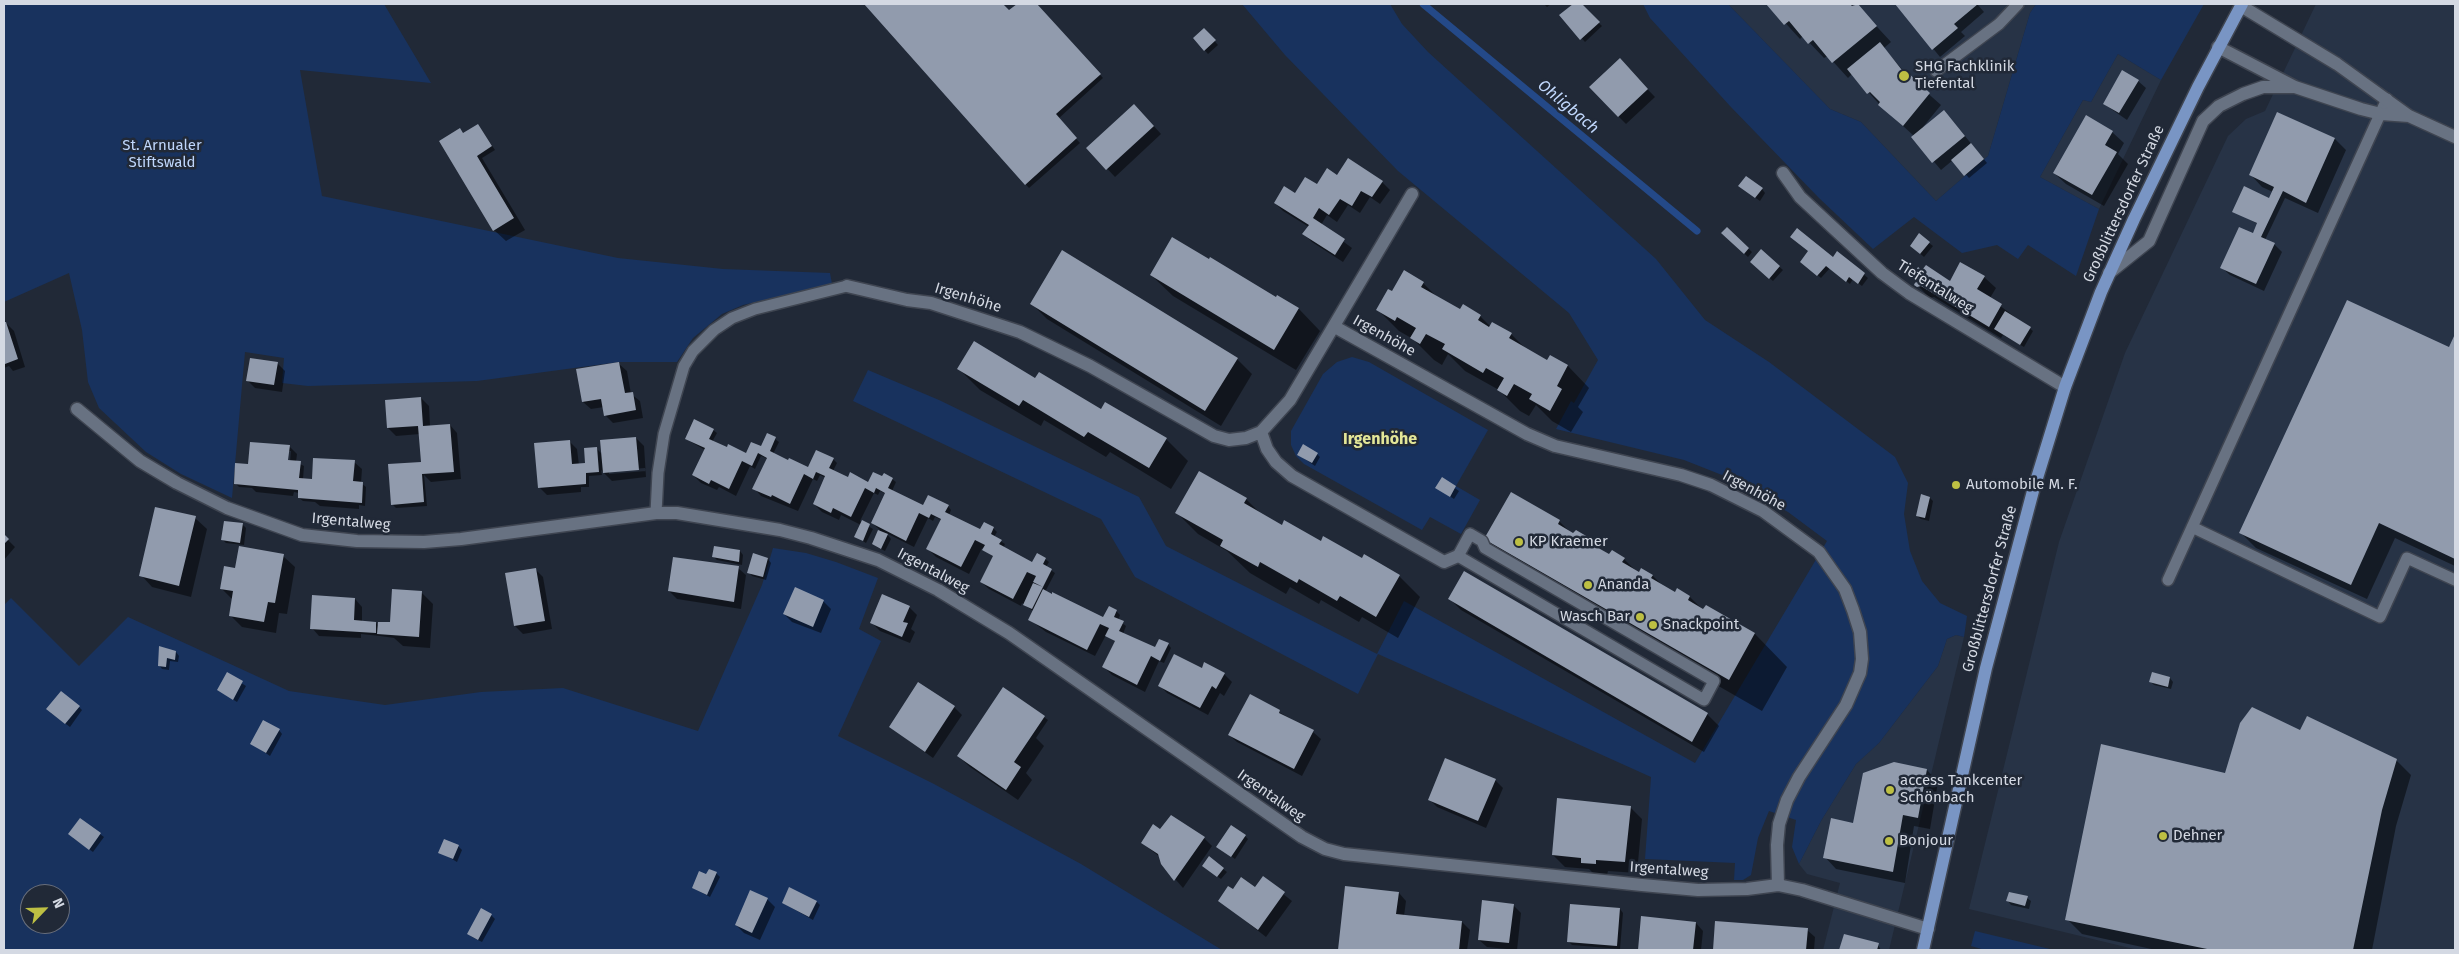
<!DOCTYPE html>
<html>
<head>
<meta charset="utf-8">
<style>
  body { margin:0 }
  #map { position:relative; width:2459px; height:954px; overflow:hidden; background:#212937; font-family:"Fira Sans",sans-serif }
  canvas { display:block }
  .frame { position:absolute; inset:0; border:5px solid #d4d9e3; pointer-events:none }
  .north { position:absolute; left:20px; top:884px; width:50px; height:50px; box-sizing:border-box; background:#212937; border:1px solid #696f7c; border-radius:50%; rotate:66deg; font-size:14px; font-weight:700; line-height:20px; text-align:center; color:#d4d9e3 }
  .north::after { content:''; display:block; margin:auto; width:18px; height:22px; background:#bdbf43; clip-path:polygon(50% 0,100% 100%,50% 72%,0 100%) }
</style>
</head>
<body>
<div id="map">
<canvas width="2459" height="954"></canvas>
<div class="frame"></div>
<div class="north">N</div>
</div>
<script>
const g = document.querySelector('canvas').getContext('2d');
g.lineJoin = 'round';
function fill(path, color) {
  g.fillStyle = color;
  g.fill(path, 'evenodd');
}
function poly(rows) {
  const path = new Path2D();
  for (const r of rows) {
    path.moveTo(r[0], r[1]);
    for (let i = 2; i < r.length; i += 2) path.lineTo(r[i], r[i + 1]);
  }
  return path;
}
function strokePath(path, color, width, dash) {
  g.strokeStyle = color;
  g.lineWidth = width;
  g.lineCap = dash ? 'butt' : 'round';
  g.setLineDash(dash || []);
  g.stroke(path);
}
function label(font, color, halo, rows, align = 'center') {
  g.font = font + ' "Fira Sans",sans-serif';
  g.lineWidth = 5;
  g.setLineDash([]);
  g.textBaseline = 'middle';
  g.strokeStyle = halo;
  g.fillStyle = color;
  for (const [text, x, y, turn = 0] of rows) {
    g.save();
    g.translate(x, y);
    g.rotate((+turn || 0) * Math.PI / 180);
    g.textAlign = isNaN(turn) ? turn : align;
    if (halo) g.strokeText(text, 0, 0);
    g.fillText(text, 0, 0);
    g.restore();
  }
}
const built = poly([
  [1728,4,2036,4,2030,13,1988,156,1936,201,1861,122,1830,109],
  [2316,4,2455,4,2455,950,2138,950,1969,909,2059,542,2125,353,2228,136,2246,119,2265,111],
  [2118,54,2161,80,2099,209,2040,177,2083,100,2091,102],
  [1956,635,1964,637,1889,950,1823,950,1840,883,1807,874,1799,864,1821,821,1856,764,1879,743,1938,666,1947,639]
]);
const green = poly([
  [4,4,384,4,431,83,300,70,322,196,618,258,723,269,830,273,832,284,743,305,722,314,693,338,677,362,619,362,477,381,308,386,282,383,284,358,245,352,232,498,181,474,146,452,99,408,88,382,82,330,69,273,4,302],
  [1242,4,1390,4,1402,24,1428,52,1656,259,1705,320,1769,362,1895,457,1908,483,1904,514,1910,551,1922,581,1940,603,1967,616,1964,637,1956,635,1947,639,1938,666,1879,743,1856,764,1821,821,1799,864,1792,847,1796,820,1769,811,1758,838,1751,875,1743,880,1734,880,1735,863,1645,859,1651,777,1378,654,1358,694,1135,577,1101,519,853,401,868,370,939,400,1139,497,1166,546,1377,654,1404,601,1695,763,1827,541,1788,512,1722,475,1684,460,1556,429,1571,401,1574,403,1598,360,1569,313,1398,171,1285,55],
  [1643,4,1728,4,1830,109,1861,122,1936,201,1988,156,2030,13,2036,4,2204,4,2161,80,2118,54,2091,102,2083,100,2040,177,2099,209,2076,276,2028,245,2018,259,1997,245,1962,253,1914,217,1873,249,1819,198,1730,106,1650,18],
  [1352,357,1369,362,1488,430,1456,486,1480,500,1461,534,1430,517,1422,530,1304,464,1296,456,1291,445,1291,431,1323,374,1337,362],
  [773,548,806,553,836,562,878,578,859,629,881,641,838,736,934,784,1081,864,1222,950,4,950,4,605,11,598,79,666,128,617,289,691,385,705,481,692,563,688,698,731,762,585],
  [30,894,60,894,60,924,30,924],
  [1975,931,2054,950,1985,950,1971,946]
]);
const shadow = poly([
  [865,4,1002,4,1009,12,1018,4,1036,4,1103,78,1058,119,1080,143,1029,188],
  [1544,4,1551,4,1547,7],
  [1575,4,1579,4,1602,26,1585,42,1561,15],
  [1768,4,1851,4,1853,6,1856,4,1891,42,1884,48,1906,74,1941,105,1923,127,1951,119,1987,163,1969,178,1953,160,1941,170,1913,137,1914,136,1880,105,1852,74,1848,78,1828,56,1824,58,1803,36,1800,39],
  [1897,4,1977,4,1984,12,1961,32,1965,36,1940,57],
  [1204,29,1218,45,1208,54,1194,38],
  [1627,68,1655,97,1626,124,1618,116],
  [2138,81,2146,88,2127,120,2104,104],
  [1142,113,1161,134,1115,177,1088,148],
  [2278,113,2335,139,2346,150,2318,213,2285,198,2265,240,2274,244,2282,252,2264,291,2230,275,2222,268,2254,235,2258,224,2234,211,2269,200,2273,192,2262,187,2251,175],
  [478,125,495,150,482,158,525,230,506,241,494,230,464,134],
  [2112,132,2124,143,2118,154,2128,164,2104,206,2066,184,2054,173],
  [1337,177,1382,182,1390,190,1380,204,1370,197,1360,213,1348,205,1337,222,1327,215,1321,225,1352,248,1343,262,1312,242,1304,234,1309,227,1283,211,1275,203],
  [1743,189,1762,189,1765,193,1760,201],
  [1727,229,1752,252,1748,257,1723,233],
  [1929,243,1933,246,1924,257,1915,249],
  [1761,251,1783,270,1773,281,1751,262],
  [1838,253,1868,278,1862,286,1853,279,1850,284,1830,268,1821,278,1805,265,1833,259],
  [1404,272,1423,283,1440,300,1460,311,1480,316,1491,327,1511,334,1527,350,1548,362,1550,357,1568,366,1589,388,1578,407,1583,412,1571,432,1552,421,1536,405,1529,416,1520,411,1499,390,1465,371,1448,354,1442,365,1434,360,1413,339,1399,331,1378,310,1392,293],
  [1916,274,1950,282,1984,277,1996,288,1990,298,2033,331,2024,347,2003,335,2001,338,1934,297,1930,298,1916,284,1919,277],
  [1151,275,1276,299,1278,296,1299,309,1320,331,1296,370,1173,296],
  [1031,303,1237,359,1252,374,1221,426,1047,319],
  [6,323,14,331,25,367,13,371,9,366,4,368,4,324],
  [2455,337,2455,566,2395,538,2367,599,2256,548,2241,533,2450,349],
  [277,363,285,371,282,392,255,388,247,380],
  [619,364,627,371,631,394,640,401,643,418,613,423,605,415,604,407,591,409,583,402],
  [959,369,1036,380,1101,411,1106,403,1166,439,1188,461,1171,489,1110,452,1106,457,1044,420,1041,426,980,390],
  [421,398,429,406,430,426,450,425,457,433,461,479,431,482,424,475,427,506,396,508,392,504,422,463,420,434,396,436,388,428],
  [713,430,717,433,712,442,745,454,762,448,768,434,779,442,773,454,808,469,816,451,833,459,837,463,833,471,848,478,869,483,883,478,892,479,896,482,892,491,922,506,948,506,951,510,949,515,980,530,993,528,997,532,994,537,1005,544,1003,548,1032,563,1045,559,1049,562,1046,567,1055,573,1045,592,1104,619,1116,611,1120,615,1118,620,1126,626,1123,634,1154,648,1168,644,1171,648,1164,663,1159,661,1145,692,1112,675,1104,667,1116,642,1106,635,1095,656,1046,632,1029,619,1033,611,1022,603,1021,606,989,589,981,582,994,557,982,548,969,574,936,557,928,549,942,520,935,517,933,521,928,518,914,547,886,533,891,539,885,551,877,547,873,544,880,530,872,523,886,494,880,491,878,495,874,493,860,521,873,529,866,543,855,536,861,525,841,515,839,520,822,512,814,504,826,478,820,475,817,481,813,479,798,511,761,496,754,488,768,459,761,456,755,469,750,466,736,496,719,487,717,490,701,483,693,475,705,450,686,439],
  [636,438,644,446,646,477,612,481,601,470,602,475,589,476,589,487,581,487,581,492,547,495,539,487,570,442,577,449,579,465,586,465,596,448,602,454],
  [645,468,646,471,609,474,609,471],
  [289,446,297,454,296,462,304,466,303,479,311,480,354,462,362,469,361,483,366,487,365,506,359,505,359,509,320,506,315,502,303,501,299,498,299,493,294,492,293,496,256,492,252,488,239,487,235,483,248,466],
  [288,451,291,451,290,462,287,462],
  [1317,454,1320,457,1315,466,1299,455],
  [1442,479,1459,491,1454,499,1437,488],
  [1930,498,1933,501,1929,521,1921,519,1917,516],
  [1246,499,1261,514,1282,526,1399,576,1420,597,1398,638,1362,617,1359,622,1321,600,1319,604,1290,587,1286,594,1250,573,1227,551,1198,534,1177,513],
  [195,518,207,529,191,597,152,587,141,575],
  [1559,521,1572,534,1587,538,1600,550,1610,556,1624,559,1637,572,1653,576,1664,587,1675,594,1690,597,1704,611,1706,607,1755,634,1787,667,1762,711,1518,571,1485,538],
  [242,524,246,528,244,545,226,543,223,540],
  [4,536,15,547,4,560],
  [740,551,743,555,742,565,717,560,714,557],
  [754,555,768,559,771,563,766,580,752,576,749,572],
  [283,556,295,567,287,614,279,613,276,633,242,627,230,615,233,600,222,589,236,569],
  [738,568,746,575,741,609,677,599,669,591],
  [535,569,543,577,552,629,523,634,515,626],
  [1465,572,1707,714,1719,726,1704,752,1461,610,1450,599],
  [421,592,433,604,430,648,403,646,394,638,380,636,361,634,361,638,319,636,312,628,355,599,362,607,362,622,376,623,379,626,392,624],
  [823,601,831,609,821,633,792,622,784,614],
  [909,607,917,615,911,629,915,632,910,643,880,631,872,623],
  [161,647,176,652,179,656,178,662,170,661,169,670,162,669,159,665],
  [1202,670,1224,674,1232,682,1224,696,1220,693,1208,715,1167,693,1159,685],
  [227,674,246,686,237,702,218,690],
  [2170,678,2173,682,2171,689,2154,685,2151,682],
  [1004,689,1048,720,1036,738,1044,746,1026,773,1032,780,1018,800,970,767,958,756],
  [1250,695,1313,732,1321,739,1302,776,1237,742,1229,735],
  [79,707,82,710,70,727,51,713],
  [954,707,962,715,933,758,890,727],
  [279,730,282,734,270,756,251,743],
  [2301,732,2396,760,2411,775,2396,826,2372,950,2156,950,2082,934,2067,919,2226,774],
  [1927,770,1938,782,1930,829,1914,826,1905,883,1836,869,1825,857,1854,824],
  [1495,780,1503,788,1486,828,1437,807,1429,799],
  [1630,807,1642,819,1637,873,1608,871,1607,875,1594,874,1589,869,1565,867,1553,855],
  [1160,830,1204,838,1212,846,1183,888,1162,864,1160,857,1142,843],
  [100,834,104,837,93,852,73,838],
  [1245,836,1248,839,1235,859,1222,850],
  [458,846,462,850,457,862,440,852],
  [1207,869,1223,869,1227,872,1221,879],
  [716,873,720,877,710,897,693,888,707,876],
  [1263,878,1292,901,1266,937,1220,901,1233,891,1256,888],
  [1347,887,1399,893,1406,901,1404,916,1462,922,1470,930,1467,950,1340,950],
  [2027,898,2031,901,2029,909,2011,905,2008,901],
  [767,899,775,907,760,940,744,933,736,925],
  [817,902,820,905,813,920,783,903],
  [1513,905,1521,913,1517,950,1487,947,1479,940],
  [1620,909,1623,913,1620,949,1572,945,1568,941],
  [491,915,495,919,482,942,472,937,469,934],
  [1642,917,1696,923,1703,931,1701,950,1639,950],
  [1716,922,1807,930,1815,937,1814,950,1714,950],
  [1844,936,1878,945,1881,950,1841,950]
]);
const stream = poly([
  [1423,4,1697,231]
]);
const building = poly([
  [864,4,1003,4,1009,10,1017,4,1037,4,1101,74,1056,114,1077,138,1025,185],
  [1573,4,1582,4,1600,22,1580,40,1559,15],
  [1766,4,1850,4,1852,6,1858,4,1877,26,1832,63,1813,40,1808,44,1789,21,1784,25],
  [1895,4,1978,4,1954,24,1958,28,1932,50],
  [1204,28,1216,40,1204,51,1193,38],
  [1880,42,1905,74,1907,72,1930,93,1903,126,1878,105,1880,102,1870,92,1867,94,1847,69],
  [1620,58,1648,89,1618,117,1589,87],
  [2122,70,2139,80,2119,113,2103,104],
  [1134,104,1154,126,1106,170,1086,148],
  [1944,110,1965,136,1932,163,1911,137],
  [2277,112,2335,138,2306,203,2283,191,2261,237,2275,243,2256,284,2220,268,2239,227,2253,233,2257,223,2232,212,2244,186,2269,198,2274,187,2249,175],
  [2086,115,2113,131,2105,145,2117,152,2092,195,2053,173],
  [478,124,492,146,477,156,514,218,493,231,439,141,460,128,463,133],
  [1971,143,1984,159,1964,176,1951,160],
  [1348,158,1383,181,1372,197,1361,191,1352,206,1340,199,1329,215,1319,208,1313,218,1345,239,1335,255,1302,234,1309,225,1274,203,1284,186,1295,193,1305,177,1317,184,1327,168,1337,175],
  [1746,176,1763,188,1755,198,1738,186],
  [1727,227,1749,248,1744,254,1721,233],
  [1797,228,1833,257,1837,251,1865,273,1858,284,1849,277,1846,282,1826,266,1817,276,1800,262,1808,251,1790,237],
  [1919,233,1930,242,1920,254,1910,246],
  [1172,237,1209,259,1210,257,1276,297,1277,295,1299,308,1274,350,1150,275],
  [1761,249,1780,266,1769,279,1750,262],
  [1062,250,1238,358,1205,411,1030,304],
  [1960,262,1985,276,1977,289,2002,304,1989,327,1921,286,1917,287,1914,285,1918,276,1914,274,1918,267,1922,270,1926,265,1950,281],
  [1404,270,1424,282,1421,287,1460,309,1463,304,1481,315,1478,320,1489,327,1492,322,1512,333,1509,338,1547,360,1550,355,1568,365,1557,386,1562,389,1550,411,1529,399,1532,394,1514,384,1507,396,1497,390,1504,378,1486,368,1483,373,1442,349,1445,344,1426,334,1420,344,1410,338,1416,328,1397,317,1395,321,1376,310,1388,289,1392,291],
  [2347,300,2449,347,2455,334,2455,559,2379,523,2351,585,2239,533],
  [2005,311,2031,327,2020,345,1994,329],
  [4,322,6,322,18,359,5,364],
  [974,341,1035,378,1039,372,1101,409,1105,402,1167,438,1149,468,1088,432,1084,437,1023,400,1019,406,957,369],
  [250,358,278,362,274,385,246,381],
  [619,362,625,393,633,392,636,410,604,416,601,399,582,402,576,369],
  [421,397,423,426,450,424,454,472,422,474,424,502,391,505,388,464,421,462,418,426,387,428,385,400],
  [694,419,714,429,709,439,727,447,728,444,746,453,751,442,761,446,767,433,776,437,770,451,788,460,789,458,808,467,816,450,834,458,829,468,848,477,850,472,868,482,873,472,882,476,884,473,893,478,888,488,923,505,928,495,949,505,945,512,980,529,984,522,994,527,991,534,1002,540,999,544,1032,562,1037,553,1046,558,1043,564,1052,569,1043,587,1033,582,1036,576,1027,572,1013,599,980,582,993,556,982,550,985,545,975,540,961,567,926,549,941,519,931,514,929,518,919,513,906,541,871,523,885,493,876,488,874,493,865,488,851,517,833,508,831,513,813,504,825,476,816,472,813,479,804,474,790,504,772,495,771,497,752,489,767,458,758,453,752,466,742,461,729,489,711,480,709,484,692,475,705,448,685,439],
  [636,437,639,470,603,473,600,440],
  [570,440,572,464,585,463,584,448,597,447,599,472,586,473,586,484,538,488,534,443],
  [250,442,290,445,288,460,301,461,299,478,312,479,313,458,355,460,353,481,363,482,362,503,298,498,298,490,234,484,235,463,248,464],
  [1303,444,1318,453,1312,463,1297,455],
  [1199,471,1247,498,1244,503,1282,525,1284,520,1321,541,1323,536,1362,558,1364,554,1400,575,1376,617,1340,596,1337,601,1299,579,1297,583,1260,562,1258,567,1220,546,1223,540,1175,513],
  [1442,477,1456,486,1450,497,1435,488],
  [1511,492,1560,520,1558,524,1573,533,1576,530,1588,537,1586,541,1609,554,1612,550,1625,558,1622,562,1639,572,1641,568,1653,575,1651,578,1675,592,1677,588,1690,596,1688,600,1703,609,1706,605,1755,633,1729,680,1484,539],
  [1921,494,1930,497,1925,518,1916,516],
  [155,507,196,516,179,586,139,576],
  [862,520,870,524,863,541,854,537],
  [224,521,243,523,240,543,221,540],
  [878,530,888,534,881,549,872,544],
  [4,534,9,539,4,544],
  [239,546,284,554,275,603,268,602,264,622,229,616,233,591,220,589,224,566,235,568],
  [714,546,740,550,739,562,712,557],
  [753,553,768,558,763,577,747,573],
  [673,557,739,566,734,602,668,591],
  [536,568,545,621,514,626,505,573],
  [1464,571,1708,713,1692,742,1448,599],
  [1033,583,1043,587,1032,609,1023,605],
  [795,587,824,600,813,627,783,614],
  [392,589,422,591,419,637,377,634,378,622,390,622],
  [1043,589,1052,594,1052,592,1103,617,1109,606,1117,610,1114,617,1124,621,1119,631,1155,647,1159,639,1169,643,1160,661,1151,656,1137,685,1102,667,1115,641,1105,636,1109,628,1100,624,1087,650,1028,620],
  [882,594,910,606,903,622,908,623,902,637,870,623],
  [312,595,355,598,354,620,376,622,376,633,310,629],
  [159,646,176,651,175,660,167,658,166,667,158,666],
  [1174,654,1202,668,1204,662,1225,673,1216,689,1212,686,1200,708,1158,686],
  [227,672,243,681,233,700,217,690],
  [2152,672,2170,677,2168,687,2149,682],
  [918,682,955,706,925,752,889,727],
  [1003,687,1045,716,1014,762,1021,767,1006,790,957,756],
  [61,691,80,706,65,724,46,709],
  [1250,694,1280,710,1279,713,1314,730,1294,769,1228,735],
  [2252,707,2300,730,2307,716,2397,759,2382,810,2353,950,2212,950,2065,920,2101,744,2225,773,2240,723],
  [263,720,280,729,266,753,250,744],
  [1445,758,1496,779,1478,821,1428,800],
  [1894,762,1927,769,1918,818,1903,815,1893,872,1823,858,1831,818,1853,823,1863,773],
  [1557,798,1631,806,1625,862,1596,860,1596,864,1581,863,1581,858,1552,855],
  [1171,815,1205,837,1174,881,1161,864,1158,854,1141,843,1153,824,1160,829],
  [80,818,101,833,89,850,68,834],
  [1231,825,1246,835,1231,857,1216,847],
  [444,839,459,845,453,859,438,853],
  [1209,856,1224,868,1217,877,1202,866],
  [709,869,717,872,707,895,692,888,699,871,706,874],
  [1263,876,1285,892,1258,930,1218,901,1228,886,1233,889,1241,877,1255,887],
  [1345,886,1399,892,1396,914,1462,921,1459,950,1338,950],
  [789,887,817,901,809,917,782,903],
  [750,890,768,898,752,933,735,925],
  [2009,892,2028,896,2025,906,2006,901],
  [1482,900,1514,904,1509,943,1478,940],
  [1570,904,1620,908,1617,946,1567,942],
  [481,908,492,914,478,940,467,934],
  [1641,916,1696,922,1693,950,1638,950],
  [1715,921,1808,928,1806,950,1713,950],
  [1844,934,1879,943,1877,950,1839,950]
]);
const service = poly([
  [1936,71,1999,24,2018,4],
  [656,513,658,473,664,434,684,366,693,351,714,330,732,318,755,309,847,286],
  [2192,527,2380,617,2407,558,2455,580],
  [1470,534,1482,541,1485,548,1714,681,1704,700,1458,556,1470,534],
  [2168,580,2387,99]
]);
const minor = poly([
  [2241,6,2337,64,2409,116,2455,137],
  [2218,47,2295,87,2361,109,2381,114,2409,116],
  [1783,173,1800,197,1882,273,1909,293,2065,387],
  [2109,273,2149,241,2203,121,2219,106,2243,94,2263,87,2295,87],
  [847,286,907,300,931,303,1020,332,1090,366,1214,436,1229,440,1246,438,1261,432,1290,400,1412,194],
  [1335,327,1527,434,1555,446,1681,475,1711,485,1763,511,1819,552,1845,589,1853,610,1860,632,1862,659,1860,673,1846,705,1799,777,1787,800,1779,824,1777,845,1778,885],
  [77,409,140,461,177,483,227,508,302,535,357,541,424,542,461,539,656,513,677,513,780,530,811,538,878,560,938,590,1009,633,1302,837,1325,849,1344,854,1642,885,1698,890,1747,889,1778,885,1802,890,1928,929],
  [1261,432,1267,449,1276,462,1292,476,1444,562,1458,556]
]);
const primary = poly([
  [1923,950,1986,668,2033,491,2065,387,2101,292,2134,219,2198,87,2242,4]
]);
const markers = [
  [1904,76,6,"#bdbf43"],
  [1956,485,5,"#bdbf43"],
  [1519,542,5,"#bdbf43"],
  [1588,585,5,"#bdbf43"],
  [1640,617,5,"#bdbf43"],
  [1653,625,5,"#bdbf43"],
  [1890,790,5,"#bdbf43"],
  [2163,836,5,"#bdbf43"],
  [1889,841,5,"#bdbf43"]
];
const poiNames = [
  ["SHG Fachklinik",1915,67],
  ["Tiefental",1915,84],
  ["Automobile M. F.",1966,485],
  ["KP Kraemer",1529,542],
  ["Ananda",1598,585],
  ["Wasch Bar",1630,617,"right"],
  ["Snackpoint",1663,625],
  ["access Tankcenter",1900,781],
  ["Schönbach",1900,798],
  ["Dehner",2173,836],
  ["Bonjour",1899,841]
];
const parkNames = [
  ["St. Arnualer",162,146],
  ["Stiftswald",162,163]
];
const streetNames = [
  ["Großblittersdorfer Straße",2124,204,-65],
  ["Tiefentalweg",1935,287,32],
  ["Irgenhöhe",968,298,17],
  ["Irgenhöhe",1384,336,29],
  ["Irgenhöhe",1754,491,28],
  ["Irgentalweg",351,522,5],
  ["Irgentalweg",933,571,28],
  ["Großblittersdorfer Straße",1990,589,-75],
  ["Irgentalweg",1271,796,35],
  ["Irgentalweg",1669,870,4]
];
const waterNames = [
  ["Ohligbach",1568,107,40]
];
const neighbourhoodNames = [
  ["Irgenhöhe",1380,440]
];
fill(built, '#273346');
fill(green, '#18325e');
fill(shadow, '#0007');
strokePath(stream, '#244988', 7);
fill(building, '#919bad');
strokePath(service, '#3f4551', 14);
strokePath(minor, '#3f4551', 15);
strokePath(primary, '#3f4551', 15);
strokePath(service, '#687282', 11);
strokePath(minor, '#687282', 12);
strokePath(primary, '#7995c4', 12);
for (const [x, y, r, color] of markers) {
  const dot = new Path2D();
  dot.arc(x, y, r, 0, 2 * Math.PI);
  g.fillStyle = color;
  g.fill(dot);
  strokePath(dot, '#212937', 2);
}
label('15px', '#d4d9e3', '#212937', poiNames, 'left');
label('15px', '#bfd6fb', '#212937', parkNames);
label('15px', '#d4d9e3', '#212937', streetNames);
label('italic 16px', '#c0d7fc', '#212937', waterNames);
label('bold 16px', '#e3e698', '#212937', neighbourhoodNames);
</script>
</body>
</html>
